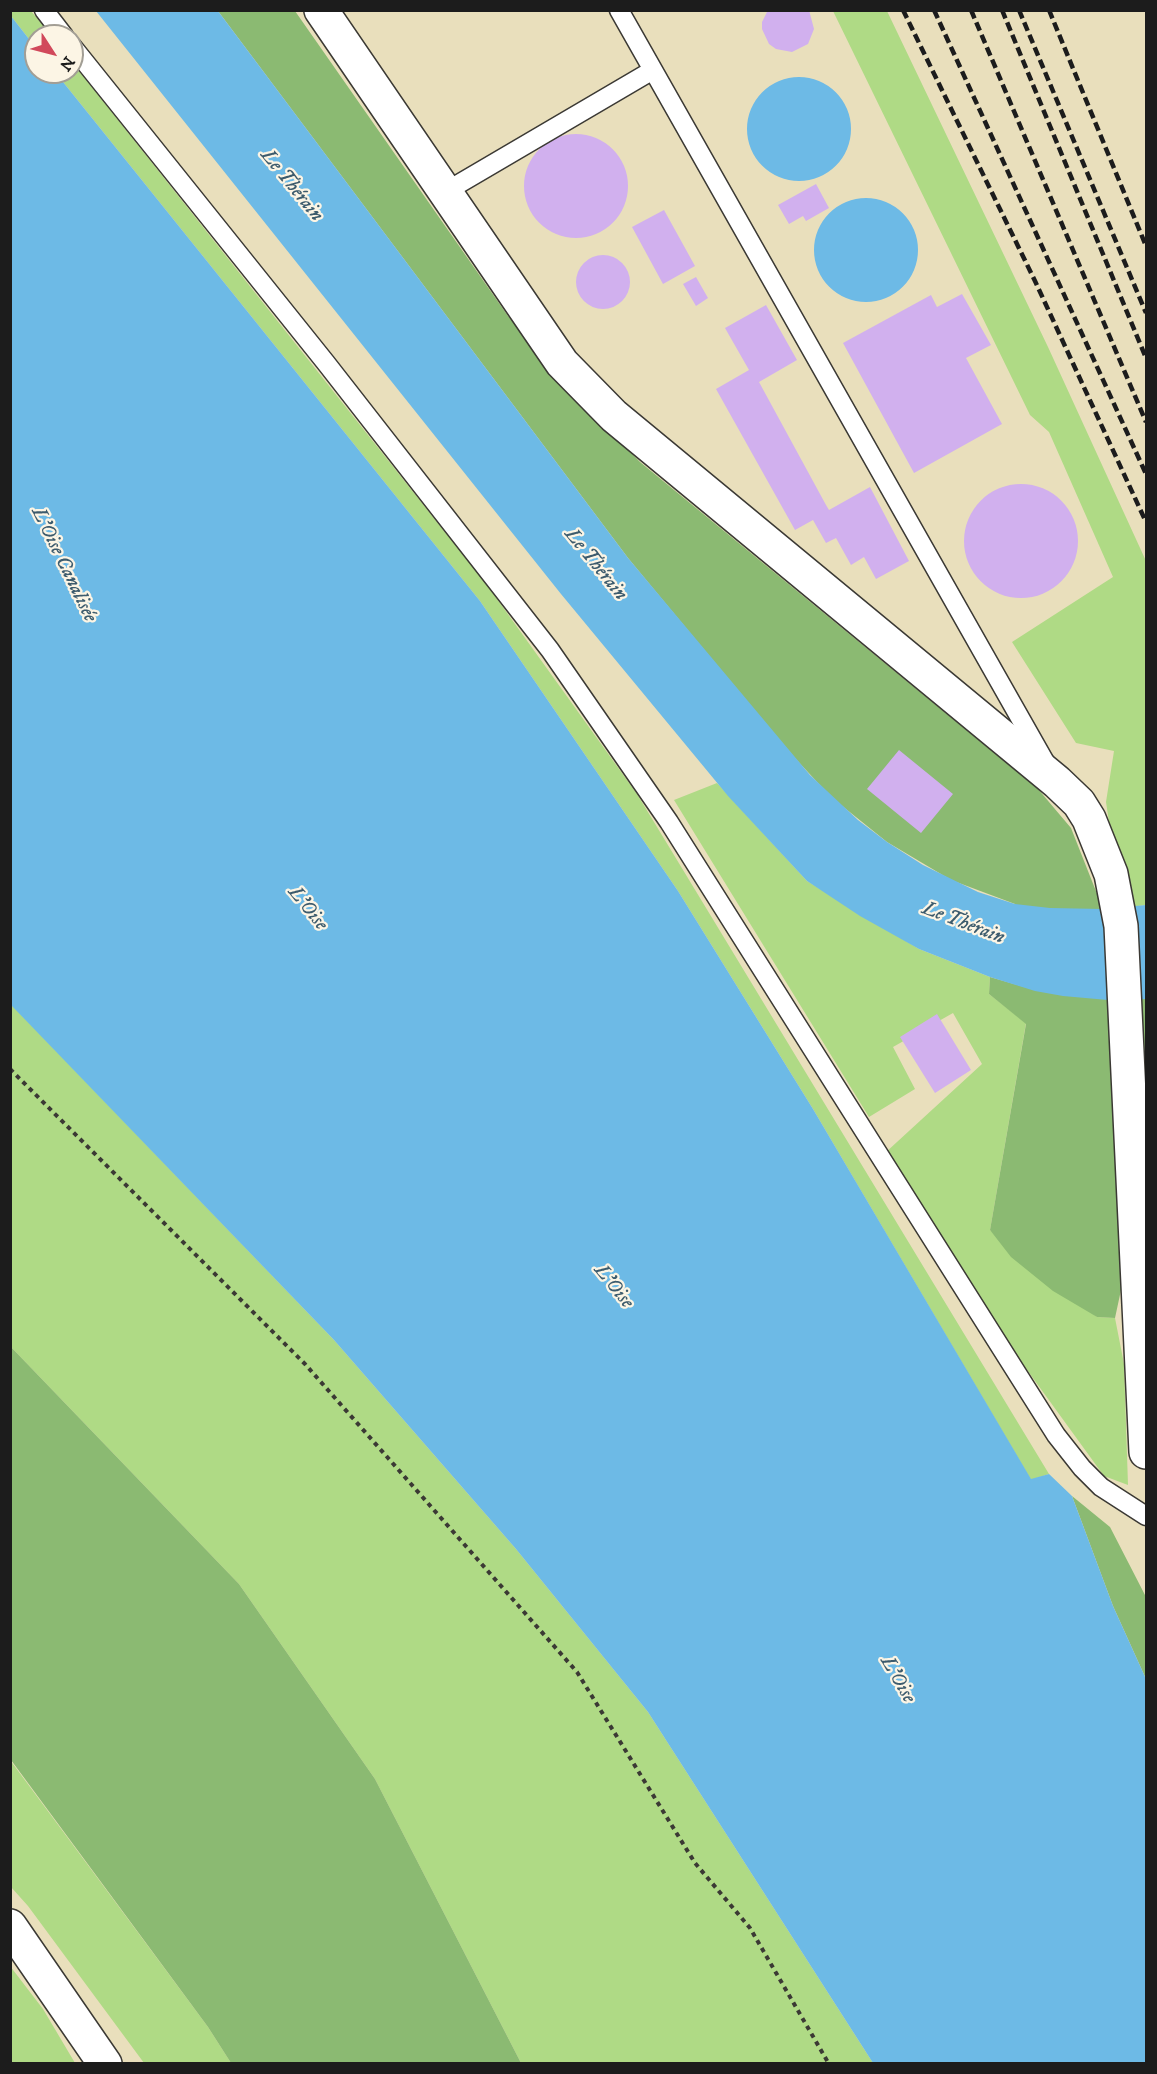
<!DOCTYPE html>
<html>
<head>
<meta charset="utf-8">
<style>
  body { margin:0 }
  #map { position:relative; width:1157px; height:2074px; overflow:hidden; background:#e9dfbc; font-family:"IM FELL DW Pica",serif }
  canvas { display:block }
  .frame { position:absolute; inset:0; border:12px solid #1c1c1c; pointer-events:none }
  .north { position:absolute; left:24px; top:24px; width:60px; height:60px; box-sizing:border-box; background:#fcf5e5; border:2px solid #a29e95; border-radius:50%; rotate:126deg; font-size:16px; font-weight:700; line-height:24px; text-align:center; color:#1c1c1c }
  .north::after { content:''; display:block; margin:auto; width:21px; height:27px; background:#d1495b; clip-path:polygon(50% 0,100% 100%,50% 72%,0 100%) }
</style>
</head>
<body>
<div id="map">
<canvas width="1157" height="2074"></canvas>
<div class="frame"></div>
<div class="north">N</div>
</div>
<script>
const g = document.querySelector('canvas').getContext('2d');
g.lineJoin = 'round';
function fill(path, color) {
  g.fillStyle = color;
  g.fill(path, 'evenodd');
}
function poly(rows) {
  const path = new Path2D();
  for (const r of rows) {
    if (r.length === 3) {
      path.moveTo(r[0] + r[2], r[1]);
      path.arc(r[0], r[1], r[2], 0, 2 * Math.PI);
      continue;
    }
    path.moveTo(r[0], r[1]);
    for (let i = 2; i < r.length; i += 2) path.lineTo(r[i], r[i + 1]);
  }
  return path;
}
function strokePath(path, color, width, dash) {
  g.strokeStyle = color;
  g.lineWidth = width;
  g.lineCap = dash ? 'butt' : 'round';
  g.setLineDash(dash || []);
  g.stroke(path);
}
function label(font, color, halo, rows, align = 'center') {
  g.font = font + ' "IM FELL DW Pica",serif';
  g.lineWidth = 4.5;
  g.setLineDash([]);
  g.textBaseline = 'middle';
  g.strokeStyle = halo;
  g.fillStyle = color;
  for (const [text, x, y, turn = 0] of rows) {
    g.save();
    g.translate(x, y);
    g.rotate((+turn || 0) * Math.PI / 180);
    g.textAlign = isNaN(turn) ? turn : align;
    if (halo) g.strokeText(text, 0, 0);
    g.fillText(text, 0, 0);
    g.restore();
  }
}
const green = poly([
  [11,11,31,11,52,36,36,36,36,48,11,16],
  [833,11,887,11,1048,347,1146,561,1146,905,1122,908,1106,802,1114,751,1076,743,1012,642,1113,577,1049,432,1030,415],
  [72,62,487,585,637,794,1049,1474,1031,1480,813,1109,678,891,480,601,55,72,72,72],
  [717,783,807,881,919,949,990,977,989,994,1026,1023,990,1230,1097,1317,1115,1318,1124,1364,1128,1485,1104,1476,1014,1352,885,1153,982,1064,953,1013,893,1047,915,1089,869,1117,674,800],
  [10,1003,334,1340,516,1549,648,1712,873,2063,521,2063,375,1779,239,1584,11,1347],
  [10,1760,208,2027,231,2063,144,2063,28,1906,11,1887],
  [10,1966,43,2009,75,2063,11,2063]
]);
const forest = poly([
  [218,11,295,11,508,316,571,391,640,462,1038,789,1071,828,1103,909,1146,999,1146,1268,1124,1276,1115,1318,1097,1317,1053,1291,1011,1257,990,1230,1026,1024,989,994,990,977,1035,990,1015,904,951,880,887,842,831,797,781,743,628,558],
  [11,1347,239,1584,375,1779,521,2063,231,2063,208,2027,11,1760],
  [1072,1496,1110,1527,1146,1597,1146,1679,1113,1606]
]);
const water = poly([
  [96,11,218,11,628,558,810,775,858,820,887,842,923,865,978,892,1015,904,1050,908,1103,909,1146,905,1146,999,1119,1001,1063,996,1035,991,990,977,919,949,860,916,807,881,728,796,561,594],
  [11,16,36,48,36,72,55,72,480,601,678,891,813,1109,1031,1479,1049,1474,1072,1496,1113,1606,1146,1679,1146,2063,873,2063,648,1712,516,1549,334,1340,11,1005],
  [799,129,52],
  [866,250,52]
]);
const building = poly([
  [768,10,809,10,814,29,808,44,792,52,776,49,769,44,762,29,762,22],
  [576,186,52],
  [816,184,829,208,806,221,803,216,789,224,778,205],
  [664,210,695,266,663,284,632,227],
  [603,282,27],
  [696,277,708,298,696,306,683,284],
  [962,294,991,345,966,358,1002,424,914,473,843,343,931,295,937,307],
  [766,305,797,360,759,382,826,505,829,510,870,487,909,561,876,579,864,557,851,565,836,538,826,543,813,520,795,530,716,389,749,370,725,328],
  [1021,541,57],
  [899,750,953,794,921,833,867,789],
  [937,1014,971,1070,935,1093,900,1037]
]);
const path = poly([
  [10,1069,305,1364,577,1672,695,1863,750,1928,829,2064]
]);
const lane = poly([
  [44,10,64,36],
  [619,10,1045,762],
  [72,46,326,363,550,650,669,822,1056,1435,1082,1468,1101,1487,1146,1516],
  [445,192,653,70]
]);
const street = poly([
  [321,10,562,363,614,416,1057,782,1079,803,1089,819,1111,874,1121,926,1146,1452]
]);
const secondary = poly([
  [10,1926,105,2064]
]);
const rail = poly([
  [903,10,1035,281,1146,522],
  [934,10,1146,474],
  [971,10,1146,422],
  [1002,10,1146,358],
  [1019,10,1146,313],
  [1049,10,1146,246]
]);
const waterNames = [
  ["Le Thérain",291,186,51],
  ["L'Oise Canalisée",63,565,64],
  ["Le Thérain",595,565,51],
  ["L'Oise",307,909,51],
  ["Le Thérain",963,924,21],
  ["L'Oise",613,1287,51],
  ["L'Oise",897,1680,60]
];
fill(green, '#afda85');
fill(forest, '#8bba72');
fill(water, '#6dbae6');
fill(building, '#d1b0ee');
strokePath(lane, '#3b3934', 21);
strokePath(street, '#3b3934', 36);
strokePath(secondary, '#3b3934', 36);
strokePath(path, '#3b3934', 4, [4.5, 4.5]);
strokePath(lane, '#fff', 18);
strokePath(street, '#fff', 33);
strokePath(secondary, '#fff', 33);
strokePath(rail, '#1c1c1c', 4.5, [9, 4.5]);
label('italic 20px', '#3c5b6d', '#fcf5e5', waterNames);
</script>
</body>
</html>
